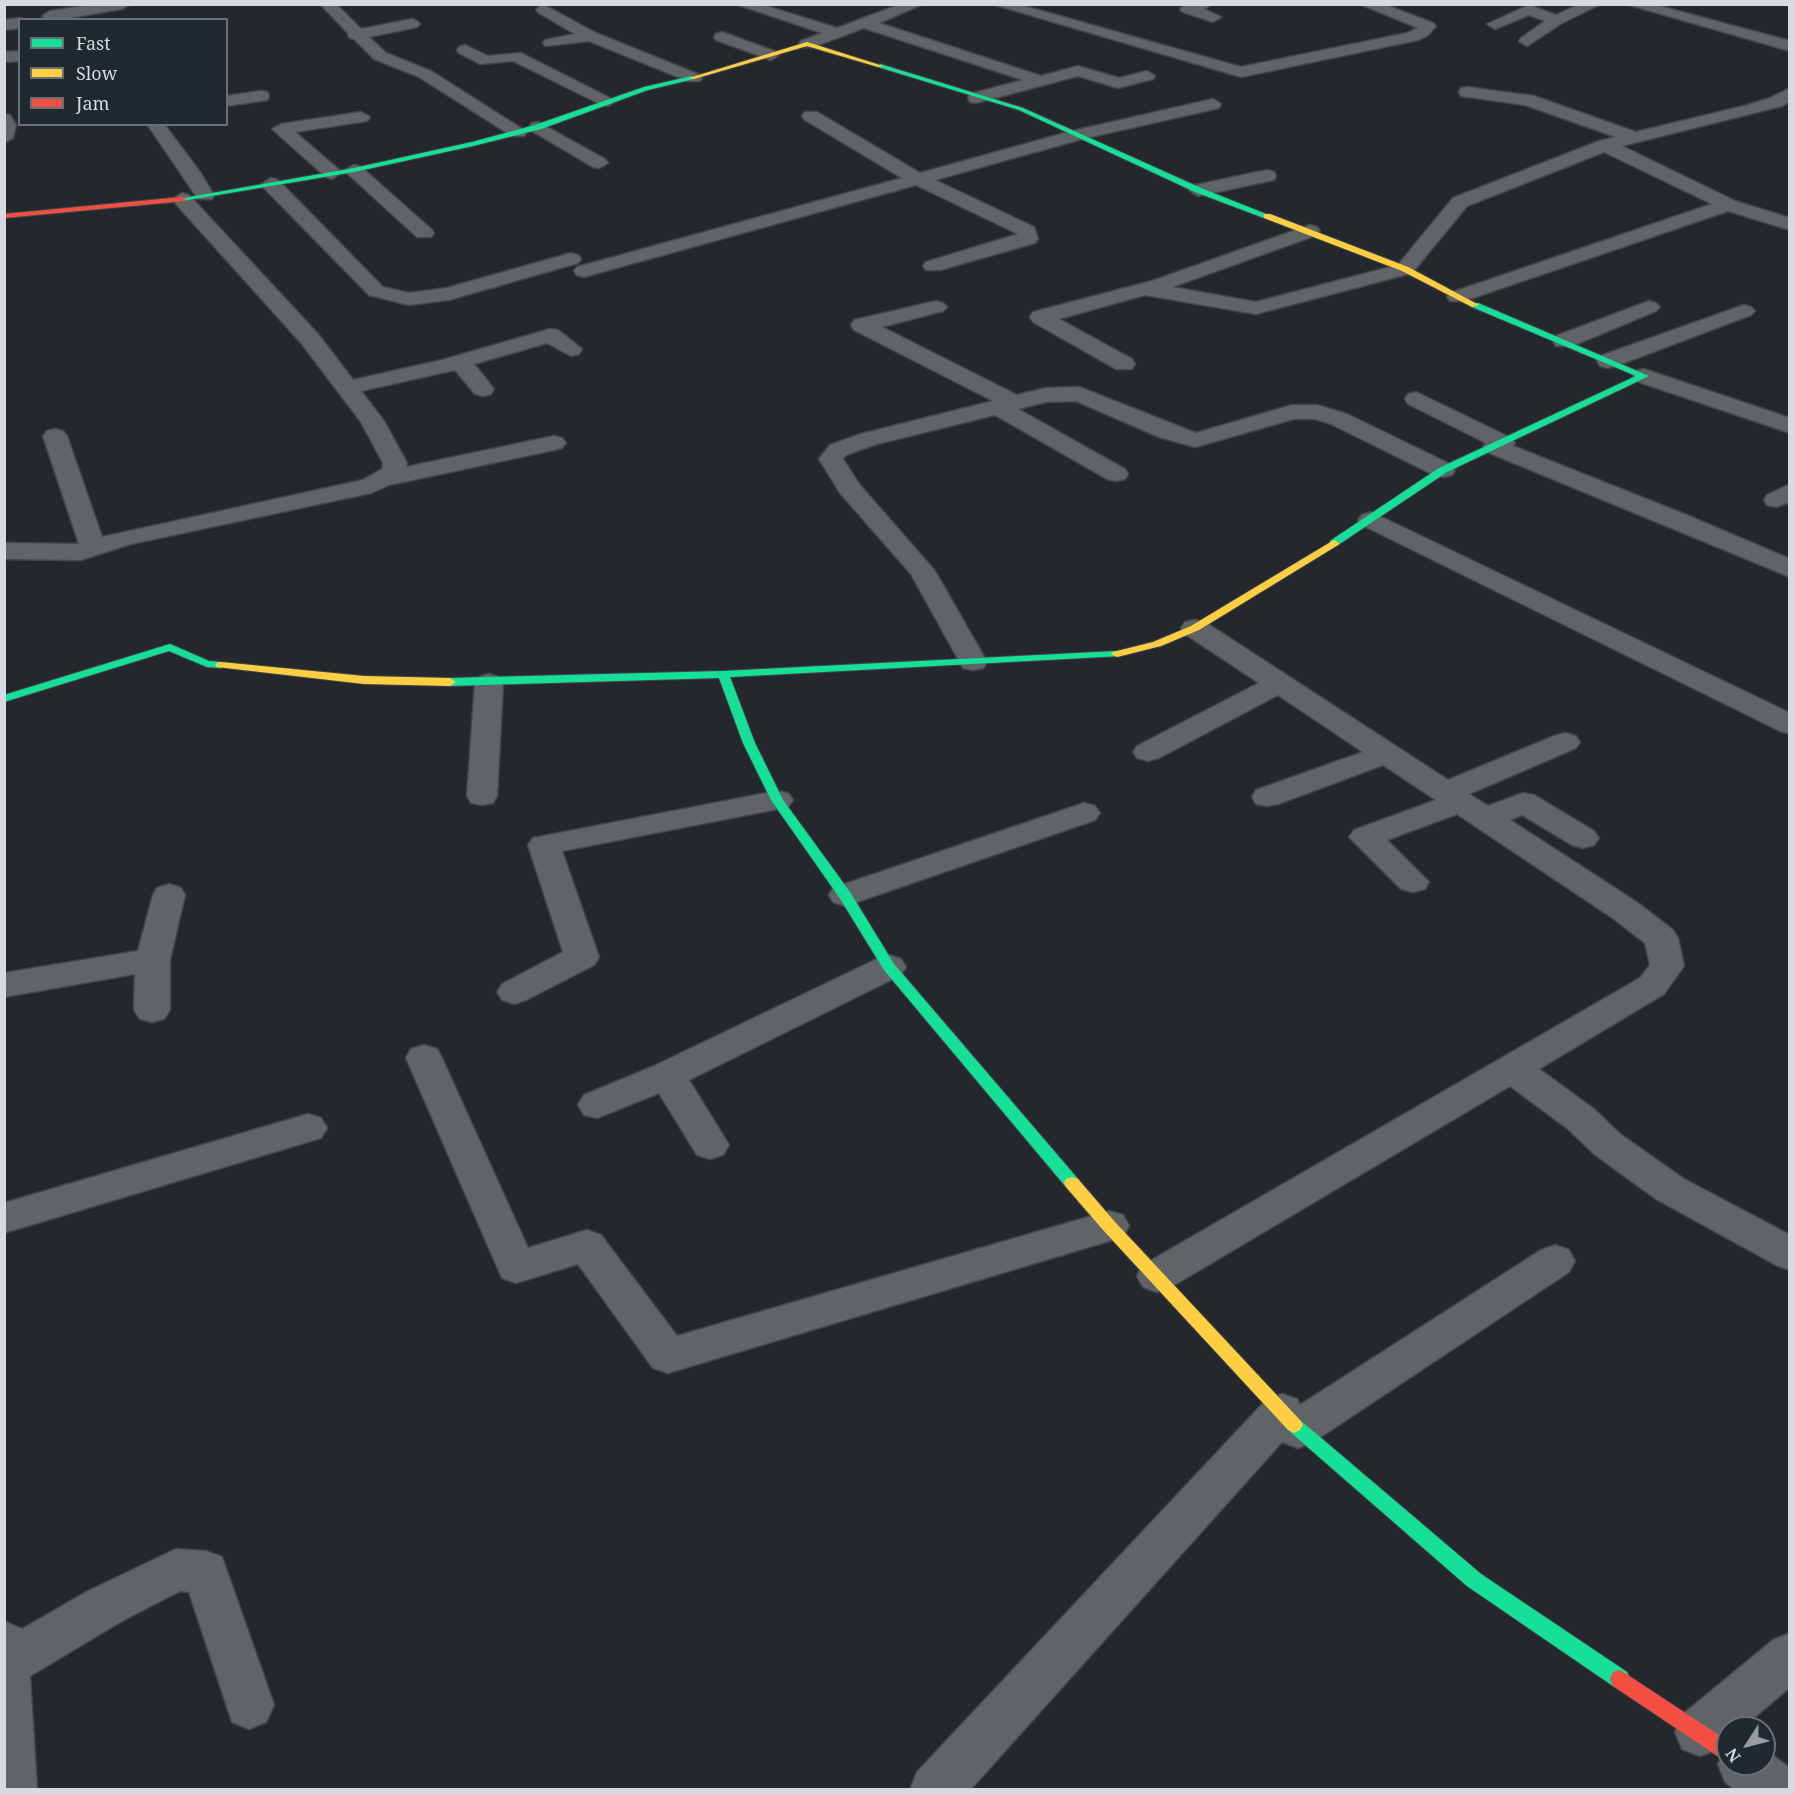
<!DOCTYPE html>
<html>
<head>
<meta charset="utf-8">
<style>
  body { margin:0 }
  #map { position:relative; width:1794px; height:1794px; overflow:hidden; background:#24282c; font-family:"Noto Serif",serif }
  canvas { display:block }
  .frame { position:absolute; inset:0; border:6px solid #d5dbe0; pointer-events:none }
  .legend { position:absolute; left:18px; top:18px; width:210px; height:108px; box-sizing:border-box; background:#202830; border:2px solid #687076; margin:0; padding:8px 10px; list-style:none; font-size:18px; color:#d5dbe0 }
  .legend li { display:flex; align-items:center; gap:12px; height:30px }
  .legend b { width:30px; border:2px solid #687076 }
  .north { position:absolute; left:1716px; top:1716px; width:60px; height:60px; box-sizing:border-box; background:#202830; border:2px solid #687076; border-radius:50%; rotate:234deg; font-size:16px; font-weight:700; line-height:24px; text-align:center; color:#d5dbe0 }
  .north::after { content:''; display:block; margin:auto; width:21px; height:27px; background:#979ca1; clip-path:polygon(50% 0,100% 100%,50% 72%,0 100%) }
</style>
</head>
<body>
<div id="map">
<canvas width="1794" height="1794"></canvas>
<div class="frame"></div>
<ul class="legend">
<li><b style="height:8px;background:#16e098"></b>Fast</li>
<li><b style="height:8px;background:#ffcf43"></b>Slow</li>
<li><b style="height:8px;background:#f24e42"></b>Jam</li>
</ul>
<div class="north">N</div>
</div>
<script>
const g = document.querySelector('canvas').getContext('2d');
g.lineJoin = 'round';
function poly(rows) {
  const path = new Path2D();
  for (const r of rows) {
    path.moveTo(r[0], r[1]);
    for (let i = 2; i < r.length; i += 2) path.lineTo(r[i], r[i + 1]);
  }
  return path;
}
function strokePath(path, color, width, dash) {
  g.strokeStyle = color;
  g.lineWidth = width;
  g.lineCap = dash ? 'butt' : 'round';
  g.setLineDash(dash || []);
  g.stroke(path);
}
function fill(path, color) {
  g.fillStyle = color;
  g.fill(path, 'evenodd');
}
const street = poly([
  [96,4,129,5,122,9,57,20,46,20,42,16,50,11,96,4],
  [320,4,336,4,361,29,412,19,417,21,420,24,417,27,369,37,386,53,431,71,527,132,524,136,512,136,419,77,374,59,354,39,349,38,348,33,320,4],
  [736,4,760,4,837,28,901,4,923,4,879,23,1041,76,1078,66,1119,78,1147,71,1155,76,1153,79,1118,88,1078,76,976,103,970,102,968,98,970,94,1023,80,864,28,813,47,801,47,799,44,801,41,822,33,736,4],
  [992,4,1017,4,1241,67,1407,33,1418,28,1360,4,1383,4,1433,23,1436,26,1427,36,1418,40,1241,77,992,4],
  [1187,4,1213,4,1204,9,1221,17,1213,22,1183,12,1180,9,1187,4],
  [1580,4,1601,4,1562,23,1527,46,1519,41,1521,38,1545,21,1529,15,1495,29,1487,24,1529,5,1556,15,1580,4],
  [1626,4,1652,4,1790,41,1790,51,1626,4],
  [544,5,596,33,700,75,702,78,700,81,688,81,589,41,545,46,543,43,545,40,575,34,539,13,536,10,539,7,544,5],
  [20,18,24,20,20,20,20,28,4,30,4,20,20,18],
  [722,32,777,52,779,55,771,60,716,40,714,37,716,34,722,32],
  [465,45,488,56,521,53,616,101,608,106,602,105,513,61,480,64,459,53,457,50,459,47,465,45],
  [20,51,20,61,4,62,4,52,20,51],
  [1467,87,1534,96,1636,132,1744,106,1770,98,1790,88,1790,101,1782,106,1622,146,1735,201,1790,218,1790,230,1728,211,1464,301,1450,301,1447,297,1450,293,1712,204,1604,152,1467,206,1412,273,1256,314,1145,295,1059,319,1132,359,1135,364,1132,369,1116,369,1033,322,1030,317,1033,312,1152,281,1310,225,1317,227,1320,231,1317,235,1172,287,1256,302,1398,265,1453,198,1599,141,1616,137,1525,105,1461,96,1459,92,1461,88,1467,87],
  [261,91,267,92,269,96,267,100,226,106,226,96,261,91],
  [1213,99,1221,104,1219,108,1082,139,935,180,1034,227,1038,239,1035,243,940,270,926,270,923,266,926,262,1018,234,916,185,591,275,584,277,577,275,574,271,577,267,902,178,805,120,802,116,805,112,817,112,920,173,1072,131,1213,99],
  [361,112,370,117,367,121,295,132,338,169,341,173,332,179,326,177,272,129,281,124,361,112],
  [4,114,10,115,16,125,13,138,4,143,4,114],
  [538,122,605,159,608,163,599,168,593,167,532,131,529,127,532,123,538,122],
  [147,124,164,124,200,172,214,195,212,199,198,199,147,124],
  [354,165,360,166,431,229,434,233,431,237,417,237,348,174,345,170,354,165],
  [1267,170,1274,172,1276,176,1274,180,1198,196,1189,190,1191,186,1267,170],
  [271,178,278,180,383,287,409,293,447,288,571,253,578,255,581,259,578,263,449,300,409,305,369,295,264,188,262,184,271,178],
  [182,193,189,195,318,334,353,380,442,360,550,329,558,330,582,349,579,354,571,356,547,343,474,364,494,389,491,394,483,396,475,394,455,370,361,391,384,421,407,463,406,467,554,436,562,438,566,443,562,448,554,450,389,485,371,493,131,544,81,560,4,559,4,543,79,544,43,436,47,431,55,429,63,431,67,436,102,537,363,480,382,469,383,463,361,422,302,344,175,203,173,199,182,193],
  [936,301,943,303,947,307,943,311,882,327,1017,395,1046,388,1079,387,1196,433,1292,405,1317,405,1347,414,1452,465,1455,470,1452,475,1443,477,1434,475,1331,424,1315,419,1294,419,1195,447,1159,437,1076,401,1046,402,1018,409,1125,469,1128,474,1125,479,1116,481,1107,479,995,415,877,444,846,455,843,459,859,484,935,571,987,662,983,668,973,670,963,668,911,574,840,493,819,459,830,445,861,434,993,401,854,330,851,325,854,320,936,301],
  [1649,301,1656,303,1660,307,1656,311,1572,346,1556,346,1553,341,1556,336,1649,301],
  [1744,305,1751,307,1755,311,1751,315,1616,366,1608,368,1600,366,1597,361,1600,356,1744,305],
  [1644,369,1790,418,1790,433,1636,381,1633,376,1636,371,1644,369],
  [1416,392,1511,438,1515,443,1513,446,1689,516,1790,559,1790,577,1487,452,1483,447,1486,443,1408,404,1405,399,1408,394,1416,392],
  [1790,484,1790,502,1776,507,1767,505,1764,500,1767,495,1790,484],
  [1371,512,1790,713,1790,734,1780,731,1362,525,1358,520,1362,515,1371,512],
  [1195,620,1205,622,1448,780,1554,736,1565,733,1576,736,1580,742,1576,748,1469,794,1488,806,1523,793,1534,795,1594,831,1599,838,1594,845,1583,848,1572,845,1522,815,1510,820,1638,903,1673,930,1678,938,1684,966,1664,994,1539,1069,1594,1109,1620,1134,1684,1179,1790,1235,1790,1270,1776,1265,1656,1199,1594,1154,1568,1129,1510,1086,1171,1287,1157,1292,1143,1287,1137,1276,1143,1265,1640,978,1650,965,1645,943,1614,919,1457,814,1387,840,1429,882,1425,889,1413,892,1401,889,1349,837,1354,830,1436,800,1383,765,1278,804,1267,806,1256,804,1252,797,1256,790,1363,752,1278,695,1159,758,1148,761,1137,758,1133,752,1137,746,1259,683,1185,634,1181,628,1185,622,1195,620],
  [489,674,499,677,503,683,497,796,493,803,482,805,471,803,467,796,475,683,479,677,489,674],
  [777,791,788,793,793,800,788,807,562,851,599,957,594,965,526,1000,514,1004,502,1000,497,992,502,984,563,952,528,845,533,838,777,791],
  [1084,803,1095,806,1100,813,1095,820,857,902,845,906,833,902,829,895,833,888,1084,803],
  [169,884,181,888,185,895,170,960,170,1010,164,1019,152,1022,140,1019,134,1010,135,974,4,997,4,973,138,951,153,895,157,888,169,884],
  [889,955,901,959,906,967,901,975,689,1080,729,1145,723,1155,710,1159,697,1155,659,1093,597,1118,584,1115,578,1105,584,1095,654,1066,877,959,889,955],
  [424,1045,437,1049,442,1058,528,1248,587,1230,601,1235,677,1336,1109,1211,1123,1215,1129,1226,1123,1237,1109,1241,668,1373,653,1368,578,1264,516,1283,502,1278,406,1058,411,1049,424,1045],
  [308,1114,321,1118,327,1128,321,1138,4,1233,4,1203,308,1114],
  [1555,1245,1569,1250,1575,1261,1569,1272,1313,1442,1298,1448,1282,1442,970,1790,910,1790,917,1772,1267,1399,1282,1394,1297,1399,1300,1405,1541,1250,1555,1245],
  [176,1549,206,1551,222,1557,274,1705,266,1722,249,1729,232,1722,189,1592,180,1591,122,1621,30,1676,37,1790,4,1790,4,1621,22,1629,88,1591,176,1549],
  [1790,1633,1790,1687,1742,1728,1728,1728,1728,1740,1718,1749,1700,1756,1682,1749,1675,1732,1682,1715,1773,1640,1790,1633],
  [1728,1745,1728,1764,1764,1764,1764,1749,1790,1768,1790,1790,1735,1790,1725,1782,1718,1764,1728,1745]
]);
const fast = poly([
  [880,64,1023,108,1201,188,1271,216,1264,218,1195,192,1019,110,878,67,880,64],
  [692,76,694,79,648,90,541,129,473,146,354,172,182,201,178,199,354,168,472,142,535,125,644,87,692,76],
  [1472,303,1478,303,1649,376,1447,472,1338,545,1330,545,1330,541,1439,468,1636,376,1472,307,1472,303],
  [170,644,209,661,221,662,227,665,221,668,207,667,169,651,4,702,4,695,170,644],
  [1117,651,1121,652,1121,656,730,677,755,743,783,800,850,892,894,964,1078,1179,1080,1183,1078,1187,1072,1189,1066,1187,884,970,839,897,771,800,743,743,719,678,450,686,444,682,450,678,723,671,1117,651],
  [1294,1417,1300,1420,1481,1574,1627,1672,1630,1679,1627,1686,1620,1688,1613,1686,1467,1586,1288,1430,1285,1425,1288,1420,1294,1417]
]);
const slow = poly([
  [807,42,883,66,878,67,807,46,694,79,689,78,807,42],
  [1264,214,1270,214,1408,267,1479,305,1472,307,1402,271,1264,218,1264,214],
  [1334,540,1339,543,1338,545,1199,630,1161,646,1117,657,1111,654,1113,652,1153,642,1191,626,1334,540],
  [221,662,364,676,450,678,456,682,450,686,364,684,217,667,215,665,217,663,221,662],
  [1072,1177,1078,1179,1115,1222,1300,1420,1303,1425,1300,1430,1294,1433,1288,1430,1103,1230,1066,1187,1064,1183,1066,1179,1072,1177]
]);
const jam = poly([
  [182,197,185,197,185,201,4,218,4,214,182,197],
  [1620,1670,1728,1741,1728,1763,1613,1686,1610,1679,1613,1672,1620,1670]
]);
strokePath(street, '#424549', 3);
strokePath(fast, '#424549', 2);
strokePath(slow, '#424549', 2);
strokePath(jam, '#424549', 2);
fill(street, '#606467');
fill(fast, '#16e098');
fill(slow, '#ffcf43');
fill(jam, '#f24e42');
</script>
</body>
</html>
